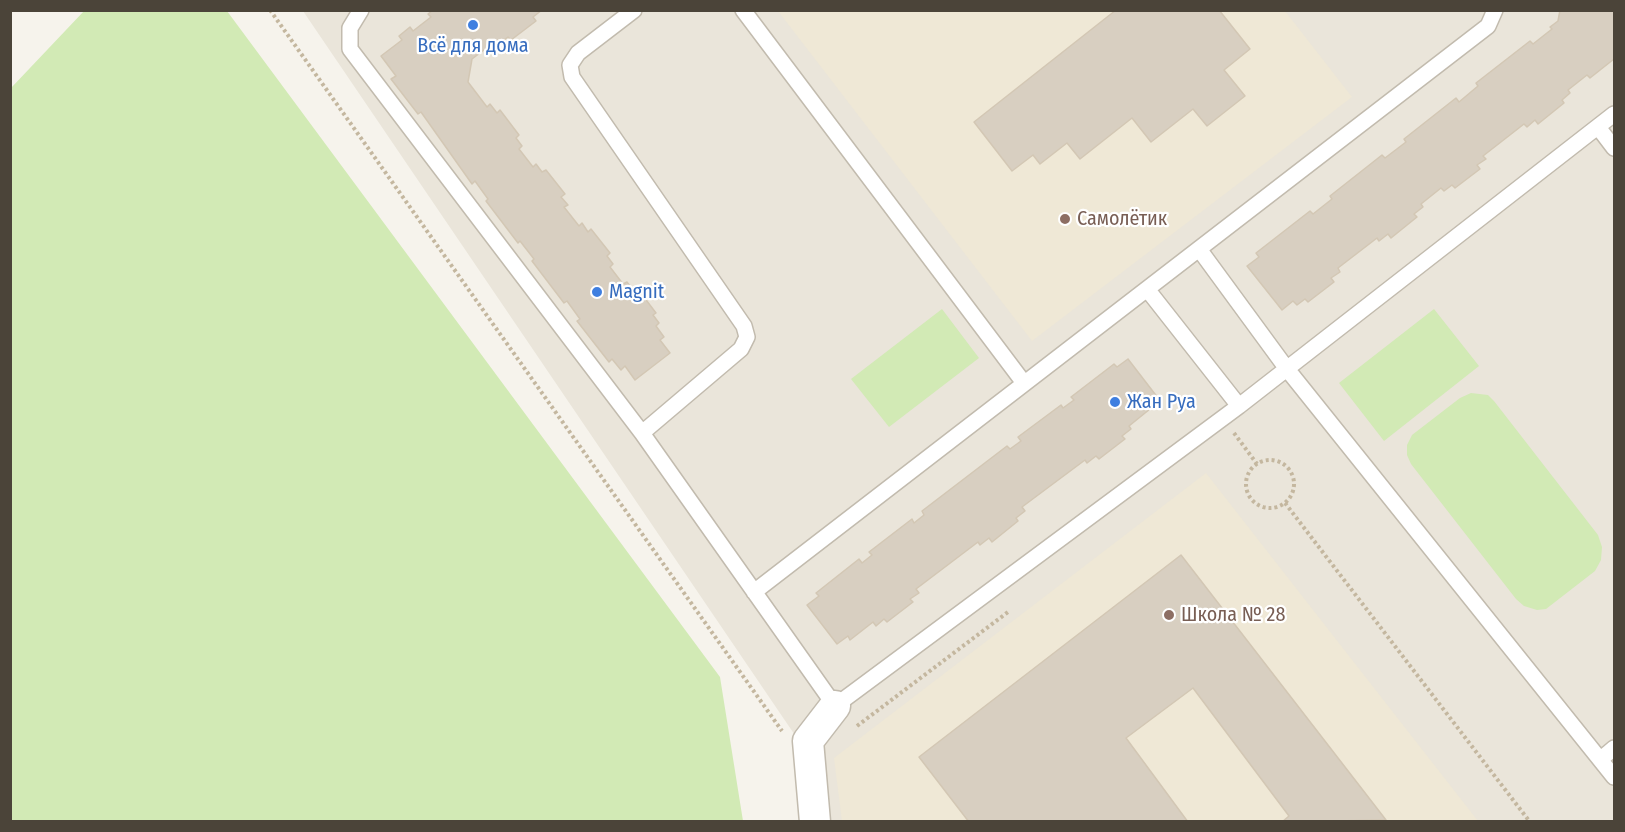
<!DOCTYPE html>
<html>
<head>
<meta charset="utf-8">
<style>
  body { margin:0 }
  #map { position:relative; width:1625px; height:832px; overflow:hidden; background:#f6f3ec; font-family:"Fira Sans Condensed",sans-serif }
  canvas { display:block }
  .frame { position:absolute; inset:0; border:12px solid #4b4439; pointer-events:none }
</style>
</head>
<body>
<div id="map">
<canvas width="1625" height="832"></canvas>
<div class="frame"></div>
</div>
<script>
const g = document.querySelector('canvas').getContext('2d');
g.lineJoin = 'round';
function fill(path, color) {
  g.fillStyle = color;
  g.fill(path, 'evenodd');
}
function poly(rows) {
  const path = new Path2D();
  for (const r of rows) {
    if (r.length === 3) {
      path.moveTo(r[0] + r[2], r[1]);
      path.arc(r[0], r[1], r[2], 0, 2 * Math.PI);
      continue;
    }
    path.moveTo(r[0], r[1]);
    for (let i = 2; i < r.length; i += 2) path.lineTo(r[i], r[i + 1]);
  }
  return path;
}
function strokePath(path, color, width, dash) {
  g.strokeStyle = color;
  g.lineWidth = width;
  g.lineCap = dash ? 'butt' : 'round';
  g.setLineDash(dash || []);
  g.stroke(path);
}
function label(font, color, halo, rows, align = 'center') {
  g.font = font + ' "Fira Sans Condensed",sans-serif';
  g.lineWidth = 4.5;
  g.setLineDash([]);
  g.textBaseline = 'middle';
  g.strokeStyle = halo;
  g.fillStyle = color;
  for (const [text, x, y, turn = 0] of rows) {
    g.save();
    g.translate(x, y);
    g.rotate((+turn || 0) * Math.PI / 180);
    g.textAlign = isNaN(turn) ? turn : align;
    if (halo) g.strokeText(text, 0, 0);
    g.fillText(text, 0, 0);
    g.restore();
  }
}
const residential = poly([
  [303,11,1614,11,1614,821,805,821,803,747]
]);
const education = poly([
  [778,11,1285,11,1352,97,1032,341],
  [1206,473,1478,821,842,821,834,758]
]);
const green = poly([
  [84,11,227,11,720,677,743,821,11,821,11,88],
  [942,309,979,358,889,427,851,379],
  [1434,309,1479,366,1384,441,1339,383],
  [1471,393,1488,395,1494,401,1598,535,1602,547,1601,560,1595,571,1546,609,1537,610,1524,606,1516,599,1411,464,1407,455,1407,445,1412,435,1460,398]
]);
const building = poly([
  [433,10,542,10,533,17,536,21,511,40,508,37,500,43,497,40,472,59,468,82,487,107,490,104,497,113,500,110,519,135,516,138,522,146,519,149,533,167,536,164,542,172,546,170,565,194,561,197,568,205,564,207,579,226,582,223,588,232,591,229,610,253,607,256,613,264,610,267,623,284,627,282,633,290,637,288,656,313,653,315,659,323,656,326,664,337,660,340,670,353,635,380,625,366,621,370,612,359,609,362,577,321,580,319,567,301,564,303,532,261,534,259,520,241,518,243,486,201,488,199,475,181,472,184,421,112,418,114,391,79,396,76,381,56,402,40,399,36,410,27,413,31,431,17,428,14,433,10],
  [1116,10,1219,10,1250,49,1224,70,1245,96,1207,126,1193,109,1151,142,1132,118,1080,159,1067,143,1040,164,1033,155,1012,171,974,122,1116,10],
  [1560,10,1614,10,1614,59,1590,78,1587,75,1568,90,1570,93,1562,100,1564,103,1538,124,1535,120,1527,127,1524,124,1483,156,1486,159,1477,165,1480,169,1455,188,1452,185,1444,191,1441,188,1421,204,1423,207,1414,214,1417,217,1391,238,1388,234,1379,241,1377,238,1338,268,1340,272,1331,278,1334,282,1308,302,1305,299,1297,305,1293,301,1282,310,1247,266,1259,257,1256,253,1310,211,1313,214,1332,199,1330,196,1382,155,1385,158,1406,142,1404,139,1456,98,1459,102,1478,86,1476,83,1530,41,1533,44,1552,29,1550,27,1558,21,1560,10],
  [1128,359,1158,398,1148,406,1150,409,1129,426,1131,429,1122,436,1125,439,1099,459,1096,456,1087,463,1085,460,1022,507,1025,511,1016,518,1018,521,992,542,989,538,980,545,978,542,916,589,919,593,910,599,913,602,887,622,884,619,876,626,873,622,850,640,848,636,837,644,807,605,819,596,816,593,859,559,862,563,872,555,869,552,912,519,914,523,924,515,922,511,1007,446,1010,449,1021,441,1018,437,1061,405,1063,408,1074,400,1071,397,1114,364,1117,367,1128,359],
  [1181,555,1386,820,1282,822,1289,816,1193,688,1126,738,1188,822,969,822,919,757,1181,555]
]);
const path = poly([
  [270,10,782,731],
  [1234,433,1257,464],
  [1270,484,24],
  [1285,503,1530,822],
  [857,726,1008,612]
]);
const lane = poly([
  [361,10,350,28,350,49,642,433,835,706,1239,406,1614,114],
  [634,10,578,53,570,65,572,77,744,326,747,337,741,349,642,433],
  [743,10,1024,383],
  [1598,127,1614,148],
  [1199,249,1287,369,1614,777],
  [1147,289,1239,406],
  [754,592,1488,26,1495,10],
  [1601,759,1614,748]
]);
const street = poly([
  [815,822,808,741,835,706]
]);
const markers = [
  [473,25,6,"#3f7fe0"],
  [1065,219,6,"#8d6e63"],
  [597,292,6,"#3f7fe0"],
  [1115,402,6,"#3f7fe0"],
  [1169,615,6,"#8d6e63"]
];
const shopNames = [
  ["Всё для дома",473,46,"center"],
  ["Magnit",609,292],
  ["Жан Руа",1127,402]
];
const educationNames = [
  ["Самолётик",1077,219],
  ["Школа № 28",1181,615]
];
fill(residential, '#eae5da');
fill(education, '#efe8d6');
fill(green, '#d2eab5');
fill(building, '#d8cfc1');
strokePath(building, '#d3c7b4', 1.5);
strokePath(lane, '#c2bbae', 18);
strokePath(street, '#c2bbae', 33);
strokePath(path, '#c4b79f', 4, [3, 3]);
strokePath(lane, '#fff', 15);
strokePath(street, '#fff', 30);
for (const [x, y, r, color] of markers) {
  const dot = new Path2D();
  dot.arc(x, y, r, 0, 2 * Math.PI);
  g.fillStyle = color;
  g.fill(dot);
  strokePath(dot, '#fff', 2);
}
label('20px', '#366cbe', '#fff', shopNames, 'left');
label('20px', '#785e54', '#fff', educationNames, 'left');
</script>
</body>
</html>
